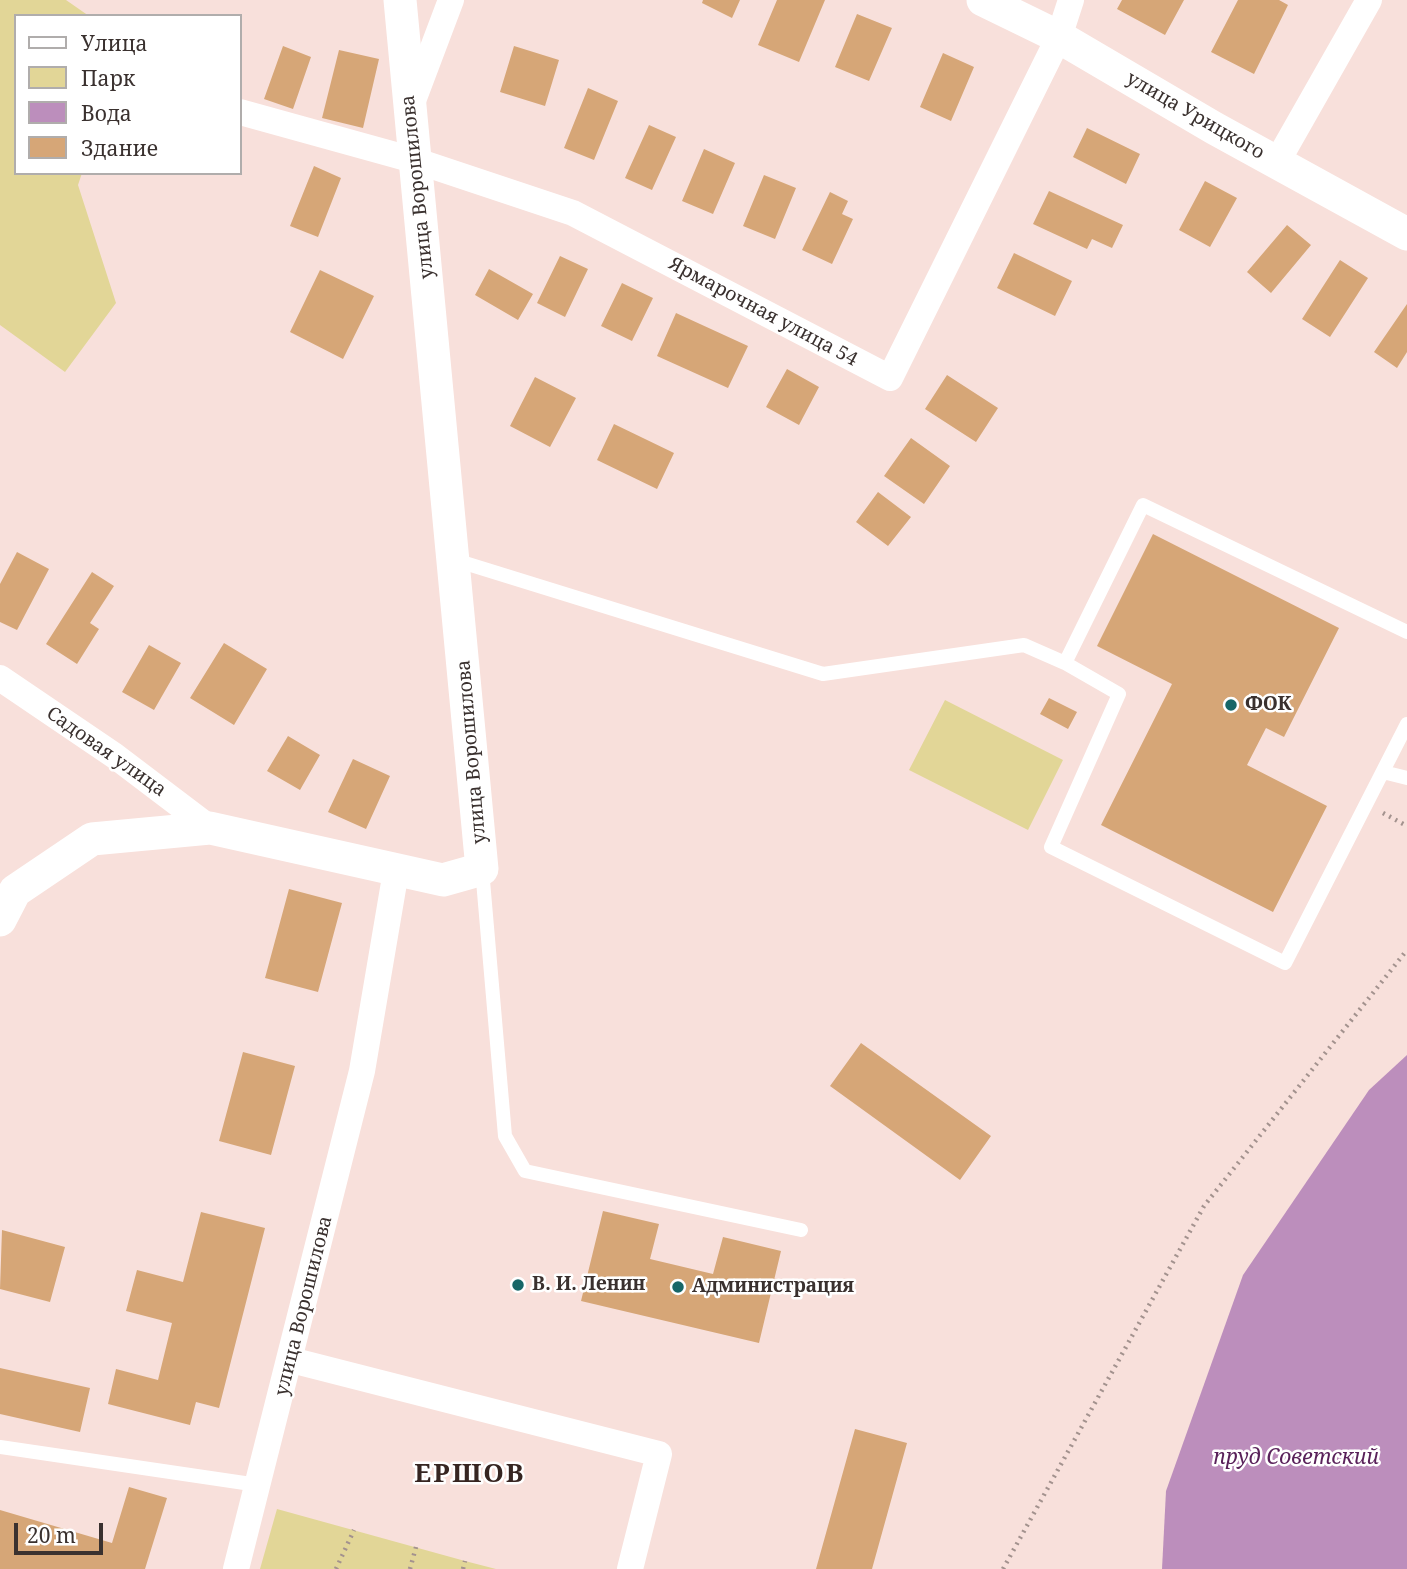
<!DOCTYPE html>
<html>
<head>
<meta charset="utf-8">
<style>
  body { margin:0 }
  #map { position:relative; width:1407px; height:1569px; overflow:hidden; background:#f8e0db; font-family:"Noto Serif",serif }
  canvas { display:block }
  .legend { position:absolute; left:14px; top:14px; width:228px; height:161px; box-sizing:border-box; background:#fff; border:2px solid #b0adac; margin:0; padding:9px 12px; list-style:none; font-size:21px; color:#3a312f }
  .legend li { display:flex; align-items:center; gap:14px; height:35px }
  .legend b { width:35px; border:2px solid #b0adac }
  .scale { position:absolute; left:14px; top:1523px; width:89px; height:32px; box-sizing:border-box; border:4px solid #3a312f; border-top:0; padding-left:9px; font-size:21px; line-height:24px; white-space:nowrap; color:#3a312f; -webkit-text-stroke:5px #fff; paint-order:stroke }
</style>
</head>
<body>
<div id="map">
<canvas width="1407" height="1569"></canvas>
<ul class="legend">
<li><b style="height:9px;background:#fff"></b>Улица</li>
<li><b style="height:19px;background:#e2d697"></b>Парк</li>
<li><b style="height:19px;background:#bc8ebc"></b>Вода</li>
<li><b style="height:19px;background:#d6a677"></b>Здание</li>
</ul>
<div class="scale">20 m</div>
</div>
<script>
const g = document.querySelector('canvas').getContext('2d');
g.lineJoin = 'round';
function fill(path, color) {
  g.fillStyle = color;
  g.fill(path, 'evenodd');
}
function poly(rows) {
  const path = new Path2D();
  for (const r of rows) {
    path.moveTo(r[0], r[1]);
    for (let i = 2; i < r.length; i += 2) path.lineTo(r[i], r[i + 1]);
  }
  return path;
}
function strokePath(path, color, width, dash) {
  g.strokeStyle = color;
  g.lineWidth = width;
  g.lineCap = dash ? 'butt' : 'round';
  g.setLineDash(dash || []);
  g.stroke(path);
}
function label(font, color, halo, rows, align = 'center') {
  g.font = font + ' "Noto Serif",serif';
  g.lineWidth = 5;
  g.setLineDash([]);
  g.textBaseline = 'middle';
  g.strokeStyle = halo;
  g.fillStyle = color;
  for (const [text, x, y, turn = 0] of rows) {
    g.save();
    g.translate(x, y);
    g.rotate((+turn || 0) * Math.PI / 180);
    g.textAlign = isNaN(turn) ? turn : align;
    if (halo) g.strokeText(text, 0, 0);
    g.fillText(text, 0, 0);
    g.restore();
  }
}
const green = poly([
  [0,0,66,0,89,16,16,16,16,173,82,173,78,185,116,303,65,372,0,325],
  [945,700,1063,760,1028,830,909,770],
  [277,1509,465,1561,496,1569,260,1569]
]);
const water = poly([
  [1407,1055,1407,1569,1162,1569,1166,1491,1243,1275,1369,1090]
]);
const building = poly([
  [703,0,740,0,732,18,702,3],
  [777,0,825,0,799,62,758,45],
  [1122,0,1184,0,1165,35,1117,9],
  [1238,0,1279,0,1288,5,1254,74,1211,52],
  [857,14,892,28,869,81,835,67],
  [283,46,311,57,293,109,264,99],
  [514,46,559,60,545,106,500,92],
  [339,50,379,59,363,128,322,118],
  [943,53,974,67,951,121,920,107],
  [588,88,618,101,594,160,564,148],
  [649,125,676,137,652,190,625,178],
  [1087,128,1140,154,1126,184,1073,157],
  [704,149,735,163,713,214,682,201],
  [314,166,341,178,318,237,290,226],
  [764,175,796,188,775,239,743,226],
  [1205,181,1237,198,1210,247,1179,230],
  [1049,191,1123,225,1112,248,1092,239,1087,249,1033,224],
  [830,192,848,201,842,214,853,219,832,264,802,250],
  [1287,225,1311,245,1271,293,1247,272],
  [1014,253,1072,281,1055,316,997,288],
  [560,256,588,269,565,317,537,303],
  [1340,260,1368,278,1330,337,1302,319],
  [489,269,533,294,518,320,475,295],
  [320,270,374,296,343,359,290,332],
  [622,283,653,298,632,341,601,326],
  [1407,304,1407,352,1397,368,1374,352],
  [676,313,748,346,728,388,657,356],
  [787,369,819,387,799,425,766,407],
  [947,375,998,408,976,442,925,409],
  [535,377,576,398,550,447,510,426],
  [614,424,674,453,657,489,597,460],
  [911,438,950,466,924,504,884,476],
  [878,492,911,517,888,546,856,522],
  [1153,534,1339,628,1284,737,1266,728,1247,765,1327,806,1273,912,1101,825,1172,684,1097,646],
  [17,552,49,569,17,630,0,622,0,584],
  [92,572,114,586,90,623,99,629,77,664,46,644],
  [224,643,267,669,234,725,190,698],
  [149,645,181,663,154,710,122,692],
  [1049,698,1077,712,1068,729,1040,714],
  [288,736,320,755,300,790,267,771],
  [353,759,390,776,366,829,328,812],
  [289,889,342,903,318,992,265,978],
  [861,1043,991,1136,960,1180,830,1086],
  [243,1052,295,1066,271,1155,219,1141],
  [603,1211,659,1224,650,1259,713,1274,723,1237,781,1251,759,1343,581,1301],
  [201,1212,265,1228,219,1408,196,1402,190,1425,108,1404,116,1369,158,1380,172,1323,126,1311,137,1270,183,1282],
  [2,1230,65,1247,50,1302,0,1289],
  [0,1368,90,1388,80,1432,0,1414],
  [855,1429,907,1443,872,1569,816,1569],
  [129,1487,167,1498,145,1569,0,1569,0,1510,112,1543]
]);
const path = poly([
  [1383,813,1407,826],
  [336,1569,354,1530],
  [410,1569,416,1547],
  [463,1569,465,1561],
  [1003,1569,1204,1206,1407,950]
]);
const service = poly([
  [455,560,823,674,1024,645,1065,663,1119,694,1051,847,1285,963,1407,724],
  [1065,663,1143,505,1407,632],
  [1383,772,1407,778],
  [482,869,505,1136,525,1171,801,1230],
  [0,1447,258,1485]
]);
const minor = poly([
  [411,106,451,0],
  [240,112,417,161,573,213,890,378,1059,37,1071,0],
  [1277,162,1369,0],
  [0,678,115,756,210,828],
  [291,1360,659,1454,630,1569],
  [236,1569,362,1071,396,871]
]);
const tertiary = poly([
  [983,0,1059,37,1214,128,1407,234],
  [0,920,15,891,92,839,210,828,443,880,482,869,400,0]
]);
const markers = [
  [1231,705,7,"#176667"],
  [518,1285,7,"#176667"],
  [678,1287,7,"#176667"]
];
const streetNames = [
  ["улица Урицкого",1195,116,30],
  ["улица Ворошилова",418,187,-96],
  ["Ярмарочная улица 54",763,312,28],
  ["Садовая улица",106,752,35],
  ["улица Ворошилова",472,752,-95],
  ["улица Ворошилова",304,1306,-76]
];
const poiNames = [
  ["ФОК",1245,705],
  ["В. И. Ленин",532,1285],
  ["Администрация",692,1287]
];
const waterNames = [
  ["пруд Советский",1296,1458]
];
const districtNames = [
  ["ЕРШОВ",470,1475]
];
fill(green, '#e2d697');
fill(water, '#bc8ebc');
fill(building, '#d6a677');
strokePath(path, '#a3928e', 4.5, [2, 5]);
strokePath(service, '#fff', 14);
strokePath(minor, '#fff', 26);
strokePath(tertiary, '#fff', 33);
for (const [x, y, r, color] of markers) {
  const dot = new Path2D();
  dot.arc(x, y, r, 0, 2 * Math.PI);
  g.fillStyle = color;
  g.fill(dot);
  strokePath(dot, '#fff', 2.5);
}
label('19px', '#3a312f', '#fff', streetNames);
label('bold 19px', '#3a312f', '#fff', poiNames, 'left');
label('italic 21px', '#59215a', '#fff', waterNames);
g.letterSpacing = '2px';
label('bold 26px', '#362521', '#fff', districtNames);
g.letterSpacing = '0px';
</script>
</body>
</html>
